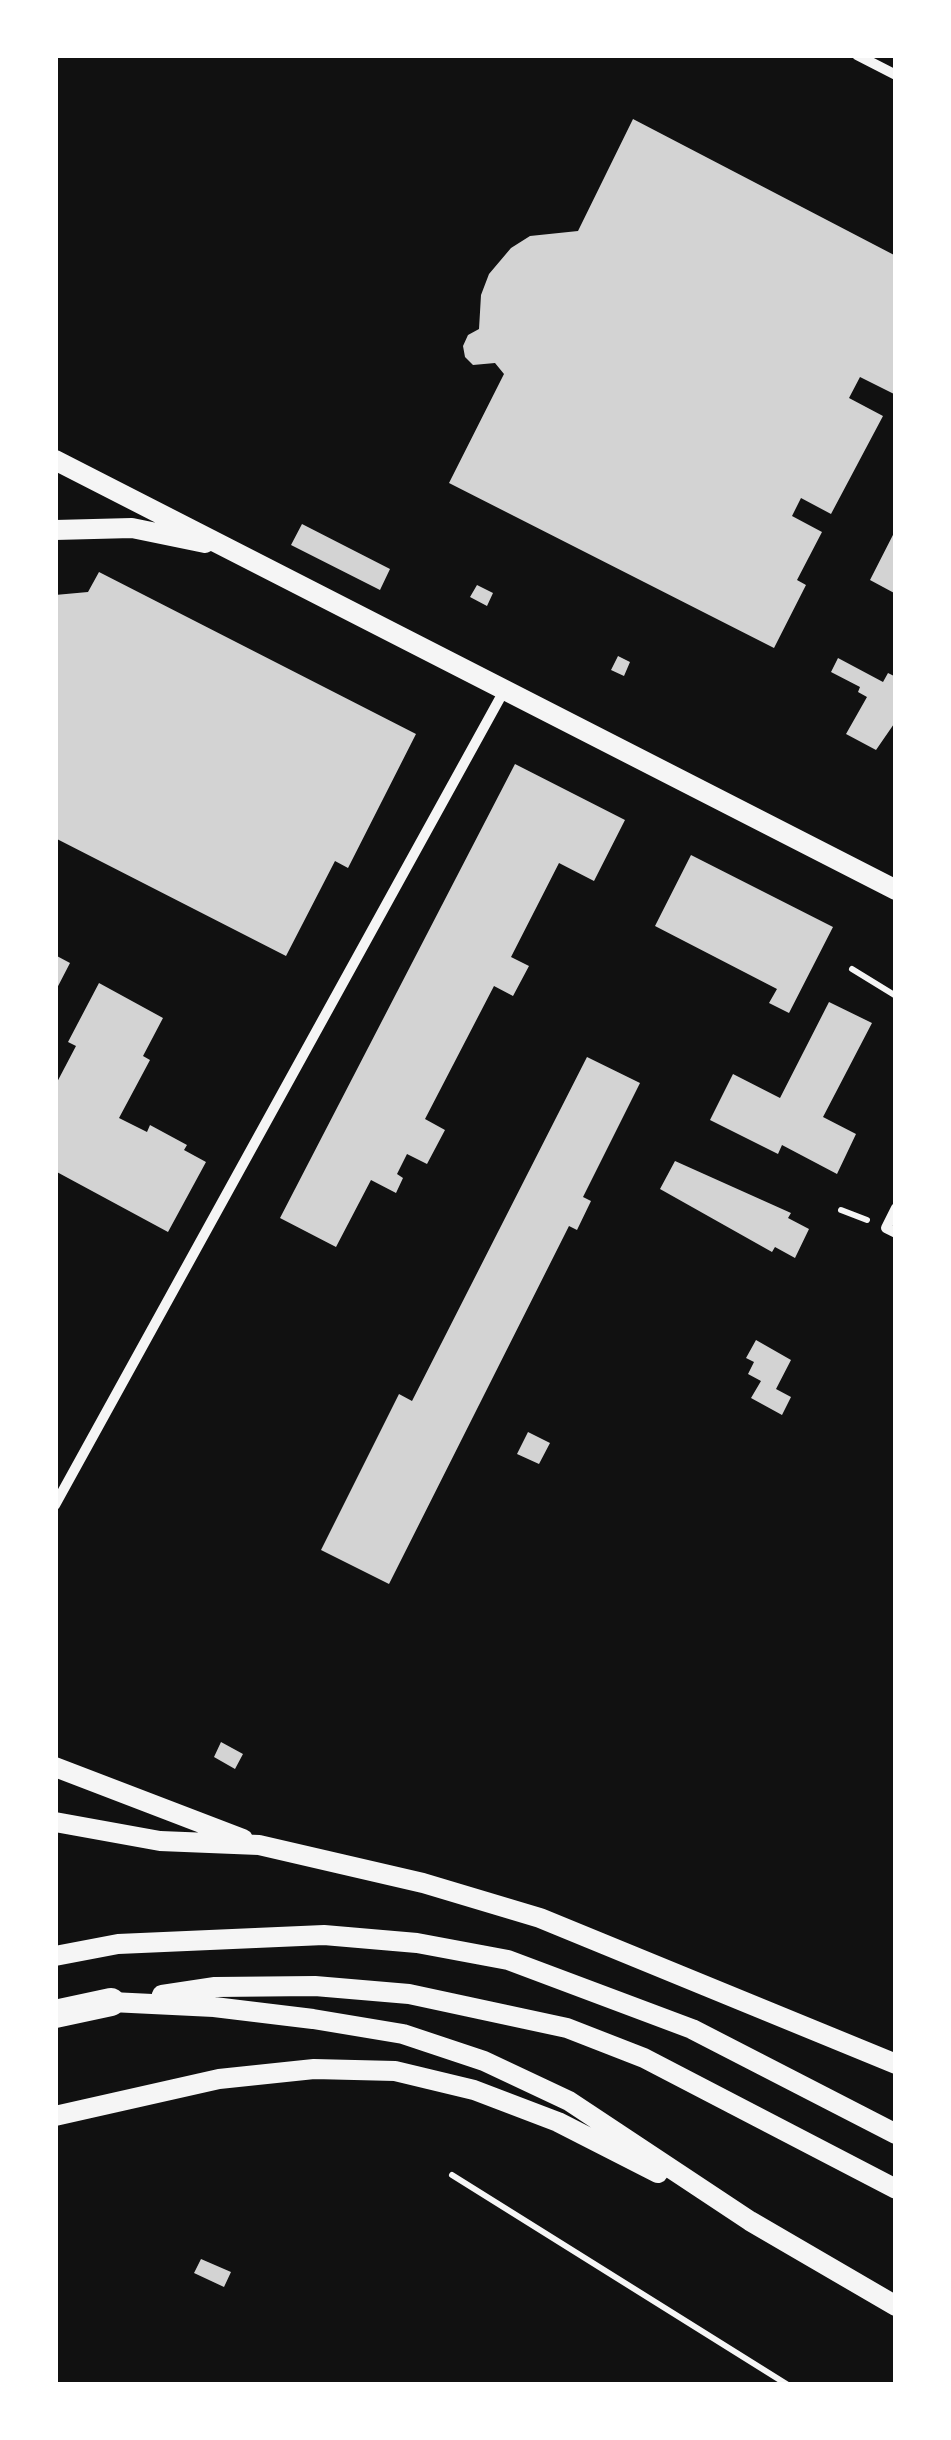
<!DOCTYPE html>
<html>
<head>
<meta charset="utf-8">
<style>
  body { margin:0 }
  #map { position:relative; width:951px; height:2440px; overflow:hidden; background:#111; font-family:Overpass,sans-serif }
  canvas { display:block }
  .frame { position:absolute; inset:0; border:58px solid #fff; pointer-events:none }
</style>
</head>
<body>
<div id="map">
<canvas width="951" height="2440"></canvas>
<div class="frame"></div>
</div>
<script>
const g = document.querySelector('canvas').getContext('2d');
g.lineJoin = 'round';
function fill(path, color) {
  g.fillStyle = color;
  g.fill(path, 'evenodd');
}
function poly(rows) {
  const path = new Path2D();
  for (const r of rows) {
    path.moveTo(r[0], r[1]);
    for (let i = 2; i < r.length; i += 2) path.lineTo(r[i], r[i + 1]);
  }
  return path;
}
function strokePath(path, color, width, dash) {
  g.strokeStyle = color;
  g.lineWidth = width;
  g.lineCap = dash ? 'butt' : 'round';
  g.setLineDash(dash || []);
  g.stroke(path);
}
const building = poly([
  [633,119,896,256,896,395,860,377,849,398,883,416,831,514,801,498,792,516,822,532,797,580,806,585,774,648,449,483,504,374,495,363,473,365,465,357,463,346,468,335,479,329,481,295,489,274,511,248,530,236,578,231],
  [302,524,390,569,380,590,291,545],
  [896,529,896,594,870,580],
  [99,572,416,734,348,868,335,861,286,956,55,838,55,595,88,592],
  [477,585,493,593,487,606,470,597],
  [618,656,630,662,624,676,611,670],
  [838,658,883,682,888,673,896,677,896,721,876,750,846,734,867,697,858,692,860,687,831,672],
  [515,764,625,820,594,881,559,863,511,957,529,966,513,996,494,986,425,1119,445,1130,427,1164,407,1154,397,1174,403,1178,396,1193,371,1180,336,1247,280,1218],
  [691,855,833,927,789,1013,769,1003,777,989,655,926],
  [55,955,70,963,55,992],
  [99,983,163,1018,143,1056,150,1060,119,1118,147,1132,150,1125,187,1145,184,1150,206,1162,168,1232,55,1171,55,1086,76,1046,68,1042],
  [829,1002,872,1023,823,1117,856,1134,837,1174,782,1145,778,1154,710,1120,733,1074,780,1098],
  [587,1057,640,1083,583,1197,591,1201,577,1230,569,1226,389,1584,321,1550,399,1394,412,1401],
  [675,1161,791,1213,788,1218,809,1229,795,1258,775,1247,772,1252,660,1189],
  [756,1340,791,1360,776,1389,791,1397,782,1415,751,1398,761,1381,748,1374,754,1362,746,1358],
  [528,1432,550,1443,539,1464,517,1454],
  [221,1742,243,1754,235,1769,214,1757],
  [201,2259,231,2272,224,2287,194,2273]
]);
const path = poly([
  [852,969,896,996],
  [841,1210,867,1220],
  [452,2175,788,2385]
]);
const minor = poly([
  [857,55,896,75],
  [896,1208,886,1228,896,1233],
  [55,1505,505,689]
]);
const secondary = poly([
  [55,460,896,890],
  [55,530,132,528,205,543],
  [55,1767,243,1839],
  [55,1822,160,1841,259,1845,423,1883,540,1918,896,2064],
  [55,1956,118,1944,324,1935,417,1943,508,1960,692,2029,896,2134],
  [162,1995,215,1987,315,1986,409,1994,567,2028,644,2058,896,2189],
  [111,2002,214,2007,313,2019,403,2034,484,2061,569,2101,750,2221,896,2306],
  [55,2116,219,2079,314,2069,395,2071,474,2090,558,2122,658,2173]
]);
const trunk = poly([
  [55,2014,111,2002]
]);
fill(building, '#d3d3d3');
strokePath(path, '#f5f5f5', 6);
strokePath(minor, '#f5f5f5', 10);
strokePath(secondary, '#f5f5f5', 20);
strokePath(trunk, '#f5f5f5', 28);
</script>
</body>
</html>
